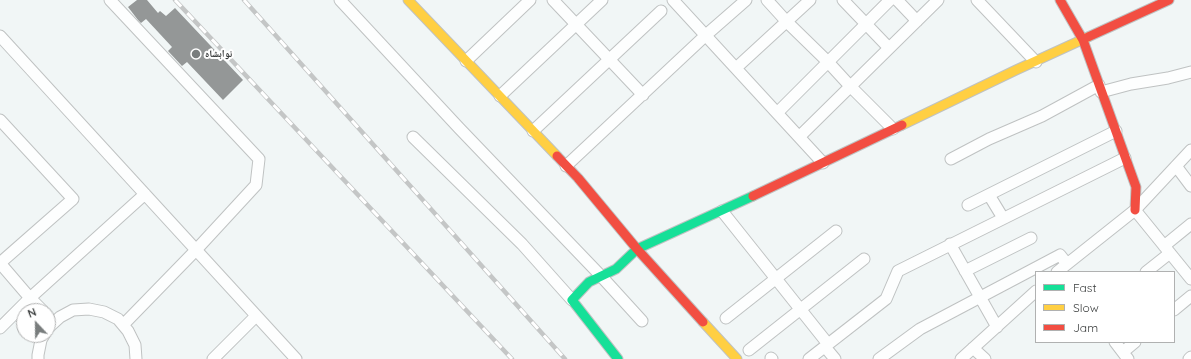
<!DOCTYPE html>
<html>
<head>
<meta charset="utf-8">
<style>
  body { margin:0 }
  #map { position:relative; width:1191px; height:359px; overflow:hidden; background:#f1f6f6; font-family:Quicksand,sans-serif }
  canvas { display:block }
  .legend { position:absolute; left:1035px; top:271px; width:140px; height:72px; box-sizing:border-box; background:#fff; border:1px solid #b0b1b1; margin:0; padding:5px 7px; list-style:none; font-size:12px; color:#393c3c }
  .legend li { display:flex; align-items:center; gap:8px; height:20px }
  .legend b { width:20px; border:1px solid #b0b1b1 }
  .north { position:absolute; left:16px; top:303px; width:40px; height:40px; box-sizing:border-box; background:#fff; border:1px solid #b0b1b1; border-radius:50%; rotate:338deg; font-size:11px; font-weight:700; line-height:16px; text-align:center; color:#393c3c }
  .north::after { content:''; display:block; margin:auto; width:14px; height:18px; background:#797d7d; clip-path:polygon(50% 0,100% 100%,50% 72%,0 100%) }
</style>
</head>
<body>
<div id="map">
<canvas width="1191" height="359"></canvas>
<ul class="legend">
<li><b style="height:5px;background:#16e098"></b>Fast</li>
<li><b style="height:5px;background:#ffcf43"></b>Slow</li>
<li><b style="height:5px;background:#f24e42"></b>Jam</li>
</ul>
<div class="north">N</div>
</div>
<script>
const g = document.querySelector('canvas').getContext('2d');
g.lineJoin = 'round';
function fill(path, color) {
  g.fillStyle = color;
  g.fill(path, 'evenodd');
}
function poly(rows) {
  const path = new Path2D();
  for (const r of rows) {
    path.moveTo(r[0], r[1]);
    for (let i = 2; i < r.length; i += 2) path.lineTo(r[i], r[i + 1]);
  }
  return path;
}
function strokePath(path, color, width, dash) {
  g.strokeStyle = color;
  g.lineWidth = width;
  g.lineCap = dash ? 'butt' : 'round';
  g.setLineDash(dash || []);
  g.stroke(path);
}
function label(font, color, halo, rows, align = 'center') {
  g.font = font + ' Quicksand,"Noto Naskh Arabic",sans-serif';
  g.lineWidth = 4;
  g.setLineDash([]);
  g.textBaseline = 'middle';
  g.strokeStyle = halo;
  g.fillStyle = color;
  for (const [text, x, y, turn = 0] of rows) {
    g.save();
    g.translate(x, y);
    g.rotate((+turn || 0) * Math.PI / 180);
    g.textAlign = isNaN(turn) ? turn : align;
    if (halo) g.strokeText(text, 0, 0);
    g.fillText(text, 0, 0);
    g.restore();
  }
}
const building = poly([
  [137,0,147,0,158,13,160,11,166,16,175,8,243,80,223,100,187,62,182,66,168,51,172,47,146,19,141,23,138,20,128,7]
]);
const street = poly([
  [110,0,259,159,256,185,196,250,123,325],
  [340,0,459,128,601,276,642,321],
  [553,0,643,95],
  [673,0,823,163],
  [767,0,787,22,828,62,850,86,893,129],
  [843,0,889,48],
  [897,0,917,21],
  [977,0,1036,62],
  [0,36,296,359],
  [466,61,530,0],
  [736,68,810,0],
  [1101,92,1131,84,1168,78,1191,72],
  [500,96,602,0],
  [777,113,890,0],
  [0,120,73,199,0,263],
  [533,131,661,11],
  [413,137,522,244,572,300],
  [799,137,938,0],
  [951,159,989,139,1042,116,1099,85],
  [566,166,706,35,746,0],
  [1176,166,1191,186],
  [989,195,1003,218],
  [968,205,1116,131],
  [1135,210,1191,279],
  [722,211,828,344],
  [950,244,997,327],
  [1164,246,1191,224],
  [0,263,30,298,43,311],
  [965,271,1031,238],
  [1057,272,1135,210,1191,150],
  [1146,272,1170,253],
  [1174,310,1191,296],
  [726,318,836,231],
  [0,328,30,298,145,194],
  [48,328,60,317,73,310,89,309,104,312,118,319,128,331,135,345,136,359],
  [1115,342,1128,359],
  [825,347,835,359],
  [973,348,985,359],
  [749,350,864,259],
  [1123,352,1135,342],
  [771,358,772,359],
  [38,359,38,355,41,340,44,335],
  [213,359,256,316],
  [809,359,886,299,898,271,1125,158],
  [879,359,920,329,1060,255,1067,264],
  [961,359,1036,291],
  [1189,359,1191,357]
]);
const fast = poly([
  [618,359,572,300,589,282,616,269,637,249,753,196]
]);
const slow = poly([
  [408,0,557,156],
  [902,125,1016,70,1088,37],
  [703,322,737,359]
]);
const jam = poly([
  [1060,0,1083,40,1136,187,1135,210],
  [1088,37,1169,0],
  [557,156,578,178,637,249,703,322],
  [753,196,902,125]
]);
const rail = poly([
  [175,0,512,359],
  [244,0,565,359]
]);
const markers = [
  [196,54,5,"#797d7d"]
];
const poiNames = [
  ["نوابشاہ",205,54]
];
fill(building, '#949797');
strokePath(street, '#bfc2c2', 13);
strokePath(fast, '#bfc2c2', 11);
strokePath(slow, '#bfc2c2', 11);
strokePath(jam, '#bfc2c2', 11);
strokePath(street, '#fdfefe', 11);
strokePath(fast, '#16e098', 9);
strokePath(slow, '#ffcf43', 9);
strokePath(jam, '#f24e42', 9);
strokePath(rail, '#c4c6c6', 4.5);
strokePath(rail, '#fff', 3, [9]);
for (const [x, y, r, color] of markers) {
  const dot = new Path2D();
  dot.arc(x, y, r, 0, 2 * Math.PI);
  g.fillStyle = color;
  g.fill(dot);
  strokePath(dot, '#fff', 1.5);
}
label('bold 10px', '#393c3c', '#fff', poiNames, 'left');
</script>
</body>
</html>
